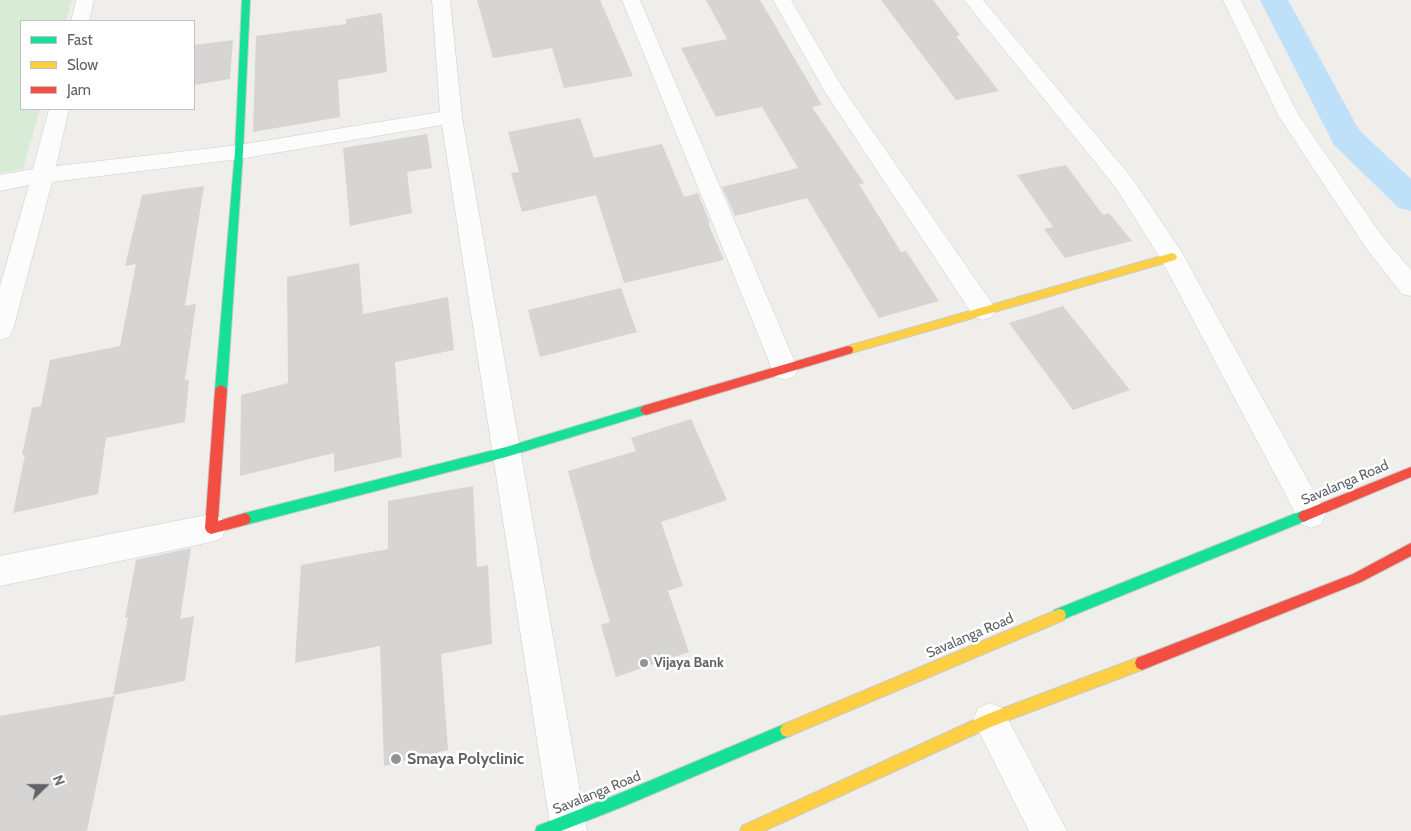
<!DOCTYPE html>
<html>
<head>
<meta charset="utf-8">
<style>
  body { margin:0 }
  #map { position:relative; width:1411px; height:831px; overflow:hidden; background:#efeeea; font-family:Cabin,sans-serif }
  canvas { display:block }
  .legend { position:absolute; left:20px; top:20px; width:175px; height:90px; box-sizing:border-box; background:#fff; border:1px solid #bfc1c3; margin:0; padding:6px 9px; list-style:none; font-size:15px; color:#5f6368 }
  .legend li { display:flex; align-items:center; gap:10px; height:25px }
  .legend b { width:25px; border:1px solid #bfc1c3 }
  .north { position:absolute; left:20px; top:761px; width:50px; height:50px; -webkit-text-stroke:4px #fff; paint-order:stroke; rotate:68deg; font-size:14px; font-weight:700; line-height:20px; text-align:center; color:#5f6368 }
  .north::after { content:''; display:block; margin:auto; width:18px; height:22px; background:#5f6368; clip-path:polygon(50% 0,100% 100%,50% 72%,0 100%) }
</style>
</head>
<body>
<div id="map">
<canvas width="1411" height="831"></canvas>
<ul class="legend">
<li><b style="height:6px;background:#16e098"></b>Fast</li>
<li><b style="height:6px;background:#ffcf43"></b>Slow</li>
<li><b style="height:6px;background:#f24e42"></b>Jam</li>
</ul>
<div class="north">N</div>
</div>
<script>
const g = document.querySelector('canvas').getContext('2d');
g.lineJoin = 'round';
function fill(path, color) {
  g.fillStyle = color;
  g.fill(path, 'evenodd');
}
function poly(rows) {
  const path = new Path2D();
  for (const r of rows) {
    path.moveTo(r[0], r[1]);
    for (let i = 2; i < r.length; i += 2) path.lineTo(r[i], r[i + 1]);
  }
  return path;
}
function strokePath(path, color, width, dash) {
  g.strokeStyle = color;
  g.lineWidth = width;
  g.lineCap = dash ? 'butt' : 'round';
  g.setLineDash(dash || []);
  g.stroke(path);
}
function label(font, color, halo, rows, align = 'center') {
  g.font = font + ' Cabin,sans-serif';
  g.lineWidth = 5;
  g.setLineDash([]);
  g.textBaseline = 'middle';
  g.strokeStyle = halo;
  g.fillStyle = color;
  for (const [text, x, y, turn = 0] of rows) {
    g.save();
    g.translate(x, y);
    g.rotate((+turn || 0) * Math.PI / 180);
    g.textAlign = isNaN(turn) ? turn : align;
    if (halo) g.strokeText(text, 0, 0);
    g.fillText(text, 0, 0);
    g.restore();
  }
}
const green = poly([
  [0,0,72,0,66,21,21,21,21,109,40,109,23,169,0,173]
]);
const canal = poly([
  [1260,0,1288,0,1359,130,1411,179,1411,211,1399,208,1334,145,1260,0]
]);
const building = poly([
  [477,0,600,0,633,76,564,88,552,48,493,58],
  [706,0,760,0,822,105,812,107,864,183,859,184,901,252,906,251,939,301,879,318,807,198,735,216,722,187,798,168,762,107,716,117,681,48,727,39],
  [881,0,933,0,960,35,956,36,999,91,956,100],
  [382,13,387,72,338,80,340,117,253,132,256,36,346,24,346,19],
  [233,40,230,79,194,85,194,45],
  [580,118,594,158,662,144,684,197,698,193,710,223,708,223,724,260,624,283,596,195,522,212,511,173,519,172,508,132],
  [427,134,432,168,407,172,412,213,350,226,343,148],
  [1066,165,1103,215,1109,213,1132,241,1065,258,1044,229,1053,227,1017,175],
  [204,186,185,306,196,304,185,380,189,380,185,422,106,438,98,494,13,513,25,455,22,455,32,408,41,406,50,360,120,346,136,264,125,266,142,195],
  [359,263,363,314,448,297,454,350,395,362,402,457,334,472,334,453,240,476,241,395,288,383,287,277],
  [621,288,637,332,540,357,528,310],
  [1063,306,1130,390,1073,410,1009,323],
  [691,419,727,500,661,522,683,586,668,591,689,652,616,677,601,625,610,622,589,552,590,552,568,471,636,451,631,438],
  [473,486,477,567,488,565,492,644,441,654,448,750,384,766,380,646,295,663,301,565,388,549,388,501],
  [191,548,180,619,194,616,185,681,113,695,128,617,125,618,136,560],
  [115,696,87,831,0,831,0,716]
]);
const street = poly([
  [76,0,94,0,89,21,71,21,76,0],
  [432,0,450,0,462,117,587,831,551,831,442,125,239,159,52,182,13,330,9,337,0,340,0,286,29,185,0,191,0,175,33,169,49,109,69,109,56,166,239,145,440,112,432,0],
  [622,0,640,0,798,369,794,377,785,380,776,377,772,369,622,0],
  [773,0,791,0,844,90,992,303,996,310,992,317,983,320,974,317,825,92,773,0],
  [964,0,983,0,1132,178,1181,251,1321,504,1326,514,1321,524,1311,528,1301,524,1162,261,1116,188,964,0],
  [1223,0,1241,0,1298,114,1382,236,1411,270,1411,296,1402,294,1366,248,1278,115,1223,0],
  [211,514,222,518,226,528,222,538,211,542,0,586,0,556,211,514],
  [990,703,1002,708,1067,831,1029,831,973,720,978,708,990,703]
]);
const fast = poly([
  [242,0,250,0,243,152,227,390,225,393,221,395,217,393,215,390,235,152,242,0],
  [646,405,650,407,652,410,650,413,506,457,245,525,241,523,239,519,241,515,245,513,506,447,646,405],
  [1304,510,1308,512,1310,516,1308,520,1059,621,1054,620,1052,615,1054,610,1304,510],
  [787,723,792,725,794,730,792,735,622,807,561,831,535,831,537,826,616,795,787,723]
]);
const slow = poly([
  [1172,253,1175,254,1177,257,1175,260,848,354,843,350,848,346,1172,253],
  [1059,609,1064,610,1066,615,1064,620,787,737,782,735,780,730,782,725,1059,609],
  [1142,656,1147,658,1149,663,1147,668,993,726,764,831,740,831,742,826,985,715,1142,656]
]);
const jam = poly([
  [848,346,852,347,853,350,852,353,646,415,642,413,640,410,642,407,646,405,848,346],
  [221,385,225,387,227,390,218,521,245,513,249,515,251,519,249,523,245,525,211,534,207,532,205,528,215,390,217,387,221,385],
  [1411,467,1411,477,1308,520,1304,522,1300,520,1298,516,1300,512,1411,467],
  [1411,543,1411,556,1361,582,1142,670,1137,668,1135,663,1137,658,1353,574,1411,543]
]);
const markers = [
  [644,663,5,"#919496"],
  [396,759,6,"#919496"]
];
const streetNames = [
  ["Savalanga Road",1345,483,-23],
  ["Savalanga Road",970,636,-23],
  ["Savalanga Road",597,793,-22]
];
const poiNames = [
  ["Vijaya Bank",654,663]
];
const nearPoinames = [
  ["Smaya Polyclinic",407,759]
];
fill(green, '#d8ebd6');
fill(canal, '#bfe0f9');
fill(building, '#d6d5d3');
strokePath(street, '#cbcccc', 1);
strokePath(fast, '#cacacb', 2);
strokePath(slow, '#cacacb', 2);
strokePath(jam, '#cacacb', 2);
fill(street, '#fdfcfc');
fill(fast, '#16e098');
fill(slow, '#ffcf43');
fill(jam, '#f24e42');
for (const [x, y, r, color] of markers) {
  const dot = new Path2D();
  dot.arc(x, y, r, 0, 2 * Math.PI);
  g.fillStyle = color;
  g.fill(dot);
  strokePath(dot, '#fff', 2);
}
label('14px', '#5f6368', '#fff', streetNames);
label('bold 14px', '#5f6368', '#fff', poiNames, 'left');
label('bold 16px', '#5f6368', '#fff', nearPoinames, 'left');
</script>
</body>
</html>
